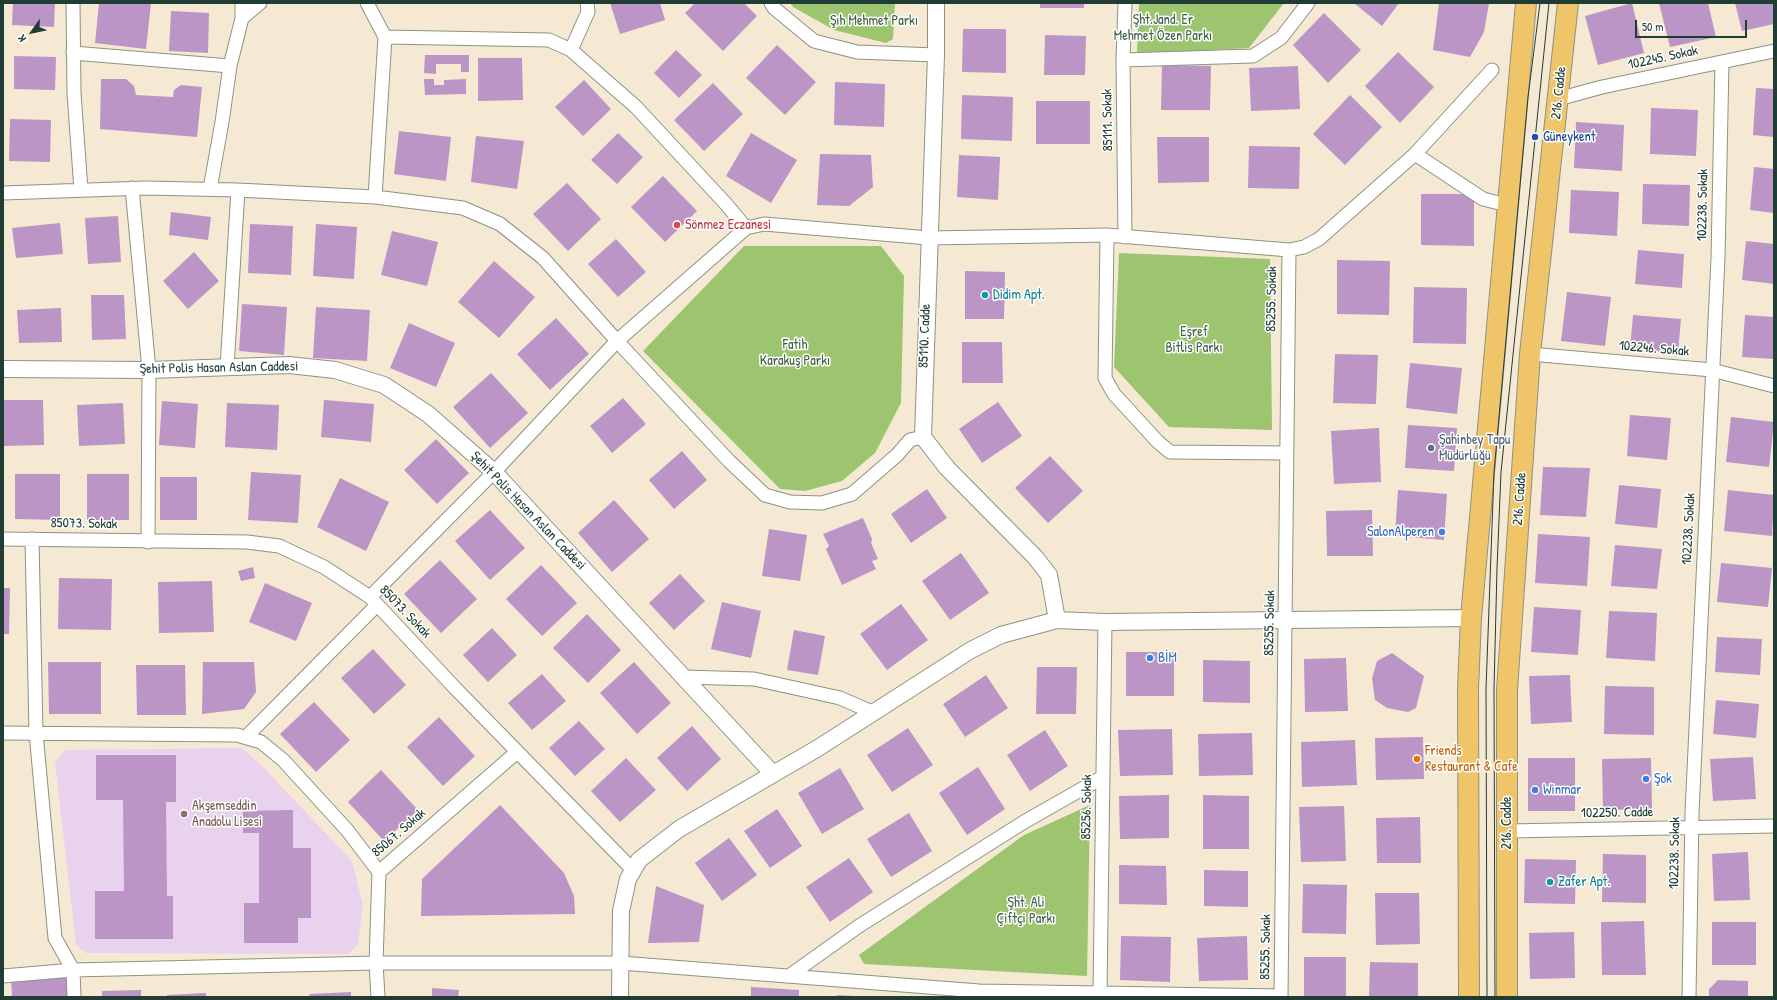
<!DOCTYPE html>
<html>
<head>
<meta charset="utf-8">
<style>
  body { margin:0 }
  #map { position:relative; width:1777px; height:1000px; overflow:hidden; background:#f6e9d4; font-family:"Patrick Hand",sans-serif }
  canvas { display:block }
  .frame { position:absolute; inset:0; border:4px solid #1f3d34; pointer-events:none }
  .north { position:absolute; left:12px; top:12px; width:40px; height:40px; -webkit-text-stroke:3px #fff; paint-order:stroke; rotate:237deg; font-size:11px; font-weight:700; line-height:16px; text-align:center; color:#1f3d34 }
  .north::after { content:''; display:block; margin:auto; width:14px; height:18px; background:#1f3d34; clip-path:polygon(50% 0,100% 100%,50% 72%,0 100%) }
  .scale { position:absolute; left:1635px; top:20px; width:112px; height:18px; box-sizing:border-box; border:2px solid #1f3d34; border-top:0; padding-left:5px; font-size:12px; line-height:14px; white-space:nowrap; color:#1f3d34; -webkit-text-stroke:3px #fff; paint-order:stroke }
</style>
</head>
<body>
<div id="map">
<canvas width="1777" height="1000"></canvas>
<div class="frame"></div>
<div class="north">K</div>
<div class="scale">50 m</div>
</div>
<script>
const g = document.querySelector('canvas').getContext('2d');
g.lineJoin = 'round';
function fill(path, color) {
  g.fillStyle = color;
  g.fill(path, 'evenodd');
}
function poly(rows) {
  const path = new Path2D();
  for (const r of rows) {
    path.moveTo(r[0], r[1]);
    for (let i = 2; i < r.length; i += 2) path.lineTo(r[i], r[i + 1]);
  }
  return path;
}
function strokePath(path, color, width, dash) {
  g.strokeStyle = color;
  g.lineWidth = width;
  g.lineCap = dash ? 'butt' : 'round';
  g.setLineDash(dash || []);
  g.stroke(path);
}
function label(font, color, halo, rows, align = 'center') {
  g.font = font + ' "Patrick Hand",sans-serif';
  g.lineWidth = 3;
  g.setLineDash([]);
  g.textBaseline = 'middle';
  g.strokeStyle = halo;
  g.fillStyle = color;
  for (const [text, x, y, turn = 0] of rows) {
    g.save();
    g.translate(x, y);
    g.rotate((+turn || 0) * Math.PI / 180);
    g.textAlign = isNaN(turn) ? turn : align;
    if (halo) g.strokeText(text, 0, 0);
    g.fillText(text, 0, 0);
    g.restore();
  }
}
const built = poly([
  [242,748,262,766,352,861,363,905,358,944,349,954,86,953,76,945,55,762,65,750]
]);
const green = poly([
  [790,3,895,3,893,39,886,43,834,30,793,7],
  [1139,3,1284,3,1249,48,1137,54],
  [744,246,881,246,904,276,901,403,875,453,842,481,805,491,780,489,643,351],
  [1119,253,1270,259,1272,430,1169,427,1114,367],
  [1090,805,1087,976,864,964,859,955,1024,835]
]);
const building = poly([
  [13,3,55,3,54,27,12,25],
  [99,3,151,3,146,49,95,43],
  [610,3,660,3,665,20,620,34],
  [695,3,744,3,757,16,723,51,685,13],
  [1040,3,1084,3,1084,8,1040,8],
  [1354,3,1399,3,1382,26],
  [1439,3,1489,3,1484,32,1470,57,1433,50],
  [1632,3,1644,53,1598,65,1585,16],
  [1659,3,1708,3,1716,37,1670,47],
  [1735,3,1774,3,1774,24,1742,31],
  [171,11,209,13,208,53,169,51],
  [1324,13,1361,50,1328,83,1293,45],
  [963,29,1006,29,1006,73,962,72],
  [1045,35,1086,36,1085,75,1044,75],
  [777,45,816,82,785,115,746,78],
  [676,50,702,75,679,98,654,73],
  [1398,52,1434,87,1400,123,1365,86],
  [425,55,469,55,469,72,461,72,461,64,436,64,436,74,424,73],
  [14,56,56,57,55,90,14,89],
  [478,58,522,58,523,100,478,101],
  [1162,65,1211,66,1210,110,1161,110],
  [1298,66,1300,109,1251,111,1249,68],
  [101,79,126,79,134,86,136,95,173,97,174,90,181,85,202,87,197,137,100,129],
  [424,79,434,79,434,85,444,85,444,80,466,79,466,94,425,95],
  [584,80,611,109,583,136,555,107],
  [835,82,885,84,884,127,834,125],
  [713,83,743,114,704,151,674,120],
  [1756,88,1774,89,1774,137,1753,135],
  [962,95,1013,97,1012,141,961,139],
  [1350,95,1382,127,1345,165,1313,134],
  [1036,101,1090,101,1090,144,1036,144],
  [1651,108,1698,110,1696,156,1650,154],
  [10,119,51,120,50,162,9,161],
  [1576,122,1624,125,1622,171,1574,168],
  [399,131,451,137,446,181,394,174],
  [618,133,643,157,617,184,591,160],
  [751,133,797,160,771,203,726,176],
  [476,136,524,141,517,189,471,182],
  [1157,137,1209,137,1209,182,1158,183],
  [1249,146,1300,147,1299,189,1248,188],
  [820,154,871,155,873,187,849,206,817,205],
  [959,155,1000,157,998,200,957,197],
  [1754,167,1774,169,1774,213,1750,210],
  [663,176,697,211,665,242,631,207],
  [567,183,601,219,568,251,533,214],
  [1643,184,1690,185,1689,226,1642,224],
  [1571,190,1619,192,1617,236,1569,233],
  [1421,194,1474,194,1474,246,1421,245],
  [171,212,211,217,208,240,169,235],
  [118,216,121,262,88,264,85,218],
  [60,223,63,254,16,258,12,228],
  [250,224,293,226,291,275,248,273],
  [316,224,357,227,354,279,313,276],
  [392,231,438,242,427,286,381,275],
  [616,239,646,272,618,297,588,264],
  [1746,241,1774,244,1774,284,1742,280],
  [1638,250,1684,254,1682,288,1635,284],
  [194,252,219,281,188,309,163,281],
  [1337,260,1390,261,1389,315,1337,314],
  [494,261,535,297,499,338,458,302],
  [965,271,1005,272,1004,319,965,319],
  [1414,287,1467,288,1466,344,1413,343],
  [1567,292,1611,297,1605,346,1561,341],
  [91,295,124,295,126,339,92,340],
  [242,304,287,307,284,355,239,351],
  [316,307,370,310,367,361,313,358],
  [61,308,62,342,19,343,17,310],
  [1633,315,1681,319,1678,353,1630,349],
  [1745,315,1774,317,1774,359,1742,357],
  [556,318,589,354,550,390,517,354],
  [409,323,455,343,436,387,390,368],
  [962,342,1002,342,1003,383,962,383],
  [1335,354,1378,355,1376,404,1333,403],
  [1410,363,1462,368,1457,414,1406,408],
  [491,373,528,413,490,448,453,407],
  [623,398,646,424,612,453,590,426],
  [3,400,43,400,44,445,3,446],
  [324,400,374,404,371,442,321,437],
  [162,401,198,404,195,448,159,445],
  [998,402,1022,436,982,463,959,429],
  [123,403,125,444,79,446,77,405],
  [227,403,279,405,277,450,225,447],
  [1630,415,1671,418,1667,460,1627,456],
  [1731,417,1774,422,1769,467,1726,462],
  [1408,425,1457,428,1454,471,1405,468],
  [1379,428,1381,482,1334,484,1331,431],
  [436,439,469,473,437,504,404,470],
  [682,451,707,480,674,509,649,480],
  [1050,456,1083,491,1048,523,1015,488],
  [1543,467,1590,468,1586,517,1540,515],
  [251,472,301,475,298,523,248,520],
  [15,474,60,474,60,520,15,519],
  [87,474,129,474,129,520,87,520],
  [160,477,197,477,197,520,160,520],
  [340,478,389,502,366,551,317,527],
  [1619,485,1661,489,1657,528,1615,524],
  [927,489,947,518,911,543,891,514],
  [1398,490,1447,494,1444,540,1395,536],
  [1728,490,1774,495,1772,536,1724,531],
  [614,500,649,539,612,572,578,533],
  [490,510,525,548,490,580,455,541],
  [1372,510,1373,556,1327,556,1326,511],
  [863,518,872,539,871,543,878,559,872,561,876,569,842,585,826,549,829,546,823,534],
  [769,529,807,535,800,581,762,576],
  [1538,534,1590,537,1587,586,1535,583],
  [1615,545,1662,549,1657,589,1611,586],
  [961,553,989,593,950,620,922,581],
  [440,560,477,599,441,633,404,594],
  [1721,563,1772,568,1768,607,1717,602],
  [541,565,577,603,542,636,506,599],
  [253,567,255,578,241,581,238,571],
  [680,574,705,601,674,630,649,603],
  [59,578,112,579,111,630,58,629],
  [212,581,214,632,159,633,158,582],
  [265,583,312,603,296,641,249,622],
  [3,588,10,588,9,634,3,634],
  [722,602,761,611,751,658,711,649],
  [901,604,928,640,887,670,860,634],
  [1534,607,1581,610,1578,655,1531,652],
  [1609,611,1657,613,1655,661,1606,658],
  [587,614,621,650,588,683,553,648],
  [492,628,517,655,488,682,463,655],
  [794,630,825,636,818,675,787,670],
  [1717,637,1762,639,1760,675,1715,672],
  [373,649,406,685,374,714,341,678],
  [1126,652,1174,652,1174,696,1126,696],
  [1392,653,1424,676,1416,708,1408,712,1387,708,1375,700,1372,678,1377,661],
  [1346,658,1348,711,1305,712,1304,659],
  [1203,660,1250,661,1250,703,1203,702],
  [48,662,101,662,101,714,49,714],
  [203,662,254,662,256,692,244,709,202,714],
  [634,662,671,703,637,734,600,693],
  [136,665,185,665,186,715,137,715],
  [1037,667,1077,667,1076,714,1036,714],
  [542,674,566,701,532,730,508,703],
  [986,675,1008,708,965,737,943,704],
  [1570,675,1572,722,1531,724,1529,676],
  [1605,686,1654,687,1654,735,1604,734],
  [1716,700,1759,704,1756,738,1713,734],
  [314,702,350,740,316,772,280,734],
  [439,717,475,756,443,786,407,747],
  [579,721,605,749,575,776,549,748],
  [692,726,721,759,687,791,657,758],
  [908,728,933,765,892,792,867,755],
  [1172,729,1173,775,1120,776,1118,730],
  [1045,730,1068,766,1030,791,1007,755],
  [1252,733,1253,775,1199,776,1198,734],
  [1423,737,1424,779,1376,780,1375,738],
  [1355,740,1357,785,1302,787,1301,742],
  [96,755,176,755,176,802,166,802,167,896,173,896,173,939,95,939,95,891,124,891,123,800,96,800],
  [1753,757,1756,799,1713,801,1710,759],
  [626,758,656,790,620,822,591,791],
  [1528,758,1575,758,1575,811,1528,811],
  [1651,758,1652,809,1603,810,1602,759],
  [978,767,1005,809,967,835,939,793],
  [840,768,864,809,822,834,798,793],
  [381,770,418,810,384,841,348,802],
  [1169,795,1169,838,1120,839,1119,796],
  [1203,795,1249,796,1249,849,1203,849],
  [500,805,564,873,574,896,575,914,421,916,422,879],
  [1344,806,1346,861,1301,862,1299,807],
  [777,809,802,846,770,868,744,831],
  [293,810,293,848,311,848,311,918,298,918,298,943,244,943,244,903,259,903,259,833,243,833,243,811],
  [909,813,932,851,891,877,867,839],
  [1420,817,1421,863,1377,863,1376,818],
  [729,838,757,875,722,901,695,863],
  [1748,852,1750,900,1714,901,1712,854],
  [1603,854,1646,855,1646,903,1602,902],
  [849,858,873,892,830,922,806,887],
  [1525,859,1576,860,1575,904,1524,903],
  [1119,865,1166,866,1167,905,1119,904],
  [1204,870,1248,871,1248,907,1204,906],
  [1303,884,1347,885,1346,934,1302,933],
  [656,886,704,905,699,942,648,943],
  [1375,893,1419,893,1420,944,1376,945],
  [1644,921,1646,975,1602,975,1601,922],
  [1712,922,1756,922,1756,965,1712,965],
  [1574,932,1575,978,1530,979,1529,933],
  [1121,936,1171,937,1170,982,1120,980],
  [1247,936,1248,980,1199,981,1197,938],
  [1304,957,1346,957,1346,997,1304,997],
  [1370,962,1418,963,1418,997,1369,997],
  [67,976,68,997,12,997,11,977],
  [1718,980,1748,981,1748,997,1709,997,1709,989],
  [751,987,799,990,799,997,751,997],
  [432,988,459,990,458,997,432,997],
  [141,990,141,997,102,997,102,991],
  [351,992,351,997,310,997,309,994],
  [206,993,206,997,167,997,167,995],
  [837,995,854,996,854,997,836,997]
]);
const minor = poly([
  [73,3,74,93,81,190],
  [367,3,385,37,375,197],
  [771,3,774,8,814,41,857,52,936,55],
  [242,18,260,3],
  [385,37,549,40,571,50,636,107,726,204,746,228],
  [571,50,588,12,587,3],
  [73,53,230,66],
  [1123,60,1253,56,1281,38,1308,3],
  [1558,99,1602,87,1774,51],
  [1415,154,1492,70],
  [132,188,149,370,148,542],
  [210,189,222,122,230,66,242,18,242,3],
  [3,193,146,188,238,190,375,197,463,208,500,224,543,258,617,341,729,461,765,495,790,502,822,503,852,494,897,455,910,440,923,437],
  [1107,235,1105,378,1114,394,1158,442,1170,452,1287,453],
  [1125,237,1123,60,1125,3],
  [1530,354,1712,370,1774,386],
  [227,367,238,190],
  [3,539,247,542,279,546,324,567,370,597,455,688,633,870],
  [32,539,36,733,55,938,73,970,74,997],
  [370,597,494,472,617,341,746,228,764,224,929,238,1107,235,1289,250,1304,247,1319,239,1415,154,1483,199,1507,205],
  [683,677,754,679,840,698,872,712],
  [3,733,237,735,261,742,283,760,347,830,379,872],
  [246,737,377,605],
  [1508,831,1774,826],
  [3,976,73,970,376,963,621,963,979,991,1281,996],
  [789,976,859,926,1024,822,1103,777],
  [1100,993,1105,622],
  [378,997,376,963,379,872,517,752],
  [1281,997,1289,250],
  [1689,997,1692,813,1718,258,1722,62]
]);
const tertiary = poly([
  [936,3,936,55,923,437,947,468,1035,557,1049,575,1057,620],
  [3,369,149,370,289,365,335,370,384,385,428,414,494,472,773,774],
  [620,997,621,911,628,879,639,860,679,829,818,748,971,650,1001,635,1057,620,1105,622,1471,618]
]);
const primary = poly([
  [1469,997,1468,689,1471,618,1526,3],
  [1507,997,1507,690,1530,354,1568,3]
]);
const tram = poly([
  [1487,997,1486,689,1494,472,1528,97,1540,3],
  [1495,997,1494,689,1497,568,1501,472,1549,3]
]);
const markers = [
  [1535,137,4,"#1a4fb4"],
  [677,225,4,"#e0444e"],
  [985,295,4,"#0f9aa8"],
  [1431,448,4,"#5c6f8a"],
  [1442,532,4,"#3f7fe0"],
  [1150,658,4,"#3f7fe0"],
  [1417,759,4,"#e8710a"],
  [1646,779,4,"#3f7fe0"],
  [1535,790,4,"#3f7fe0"],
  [184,814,4,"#8d6e63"],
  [1550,882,4,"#0f9aa8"]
];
const parkNames = [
  ["Şht.Jand. Er",1163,20],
  ["Mehmet Özen Parkı",1163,36],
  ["Şıh Mehmet Parkı",874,21],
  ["Eşref",1194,332],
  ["Bitlis Parkı",1194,348],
  ["Fatih",795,345],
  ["Karakuş Parkı",795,361],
  ["Şht. Ali",1026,903],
  ["Çiftçi Parkı",1026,919]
];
const streetNames = [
  ["102245. Sokak",1663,58,-12],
  ["216. Cadde",1559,93,-84],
  ["85111. Sokak",1108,120,-91],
  ["102238. Sokak",1703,205,-89],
  ["85255. Sokak",1272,299,-89],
  ["85110. Cadde",925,336,-88],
  ["102246. Sokak",1654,349,5],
  ["Şehit Polis Hasan Aslan Caddesi",219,368,-1],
  ["216. Cadde",1520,499,-86],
  ["Şehit Polis Hasan Aslan Caddesi",528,511,46],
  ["85073. Sokak",84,524,1],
  ["102238. Sokak",1689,529,-87],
  ["85073. Sokak",405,612,46],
  ["85255. Sokak",1270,623,-89],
  ["85256. Sokak",1087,807,-89],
  ["102250. Cadde",1617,813,-1],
  ["216. Cadde",1507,823,-90],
  ["85067. Sokak",399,833,-41],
  ["102238. Sokak",1675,853,-89],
  ["85255. Sokak",1266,947,-89]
];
const transitNames = [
  ["Güneykent",1543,137]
];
const healthNames = [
  ["Sönmez Eczanesi",685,225]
];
const cultureNames = [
  ["Didim Apt.",993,295],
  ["Zafer Apt.",1558,882]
];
const serviceNames = [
  ["Şahinbey Tapu",1439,440],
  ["Müdürlüğü",1439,456]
];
const shopNames = [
  ["SalonAlperen",1434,532,"right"],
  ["BİM",1158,658],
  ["Şok",1654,779],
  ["Winmar",1543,790]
];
const foodNames = [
  ["Friends",1425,751],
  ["Restaurant & Cafe",1425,767]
];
const educationNames = [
  ["Akşemseddin",192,806],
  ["Anadolu Lisesi",192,822]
];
fill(built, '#e9d2ed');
fill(green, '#9dc570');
fill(building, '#bb95c5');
strokePath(minor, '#8a9384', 15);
strokePath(tertiary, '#8a9384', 18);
strokePath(primary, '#8a9384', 22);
strokePath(minor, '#fff', 13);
strokePath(tertiary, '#fff', 16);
strokePath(primary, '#f0c469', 20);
strokePath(tram, '#1f3d34', 1);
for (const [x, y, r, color] of markers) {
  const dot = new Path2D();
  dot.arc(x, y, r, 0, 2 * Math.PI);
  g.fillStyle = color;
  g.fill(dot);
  strokePath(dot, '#fff', 1.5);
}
label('14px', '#3e5f43', '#fff', parkNames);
label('14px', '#1f3d34', '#fff', streetNames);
label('14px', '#164399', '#fff', transitNames, 'left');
label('14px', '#be3a42', '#fff', healthNames, 'left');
label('14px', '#0d838f', '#fff', cultureNames, 'left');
label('14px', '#4e5e75', '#fff', serviceNames, 'left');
label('14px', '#366cbe', '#fff', shopNames, 'left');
label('14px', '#c56008', '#fff', foodNames, 'left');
label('14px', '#785e54', '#fff', educationNames, 'left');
</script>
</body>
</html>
